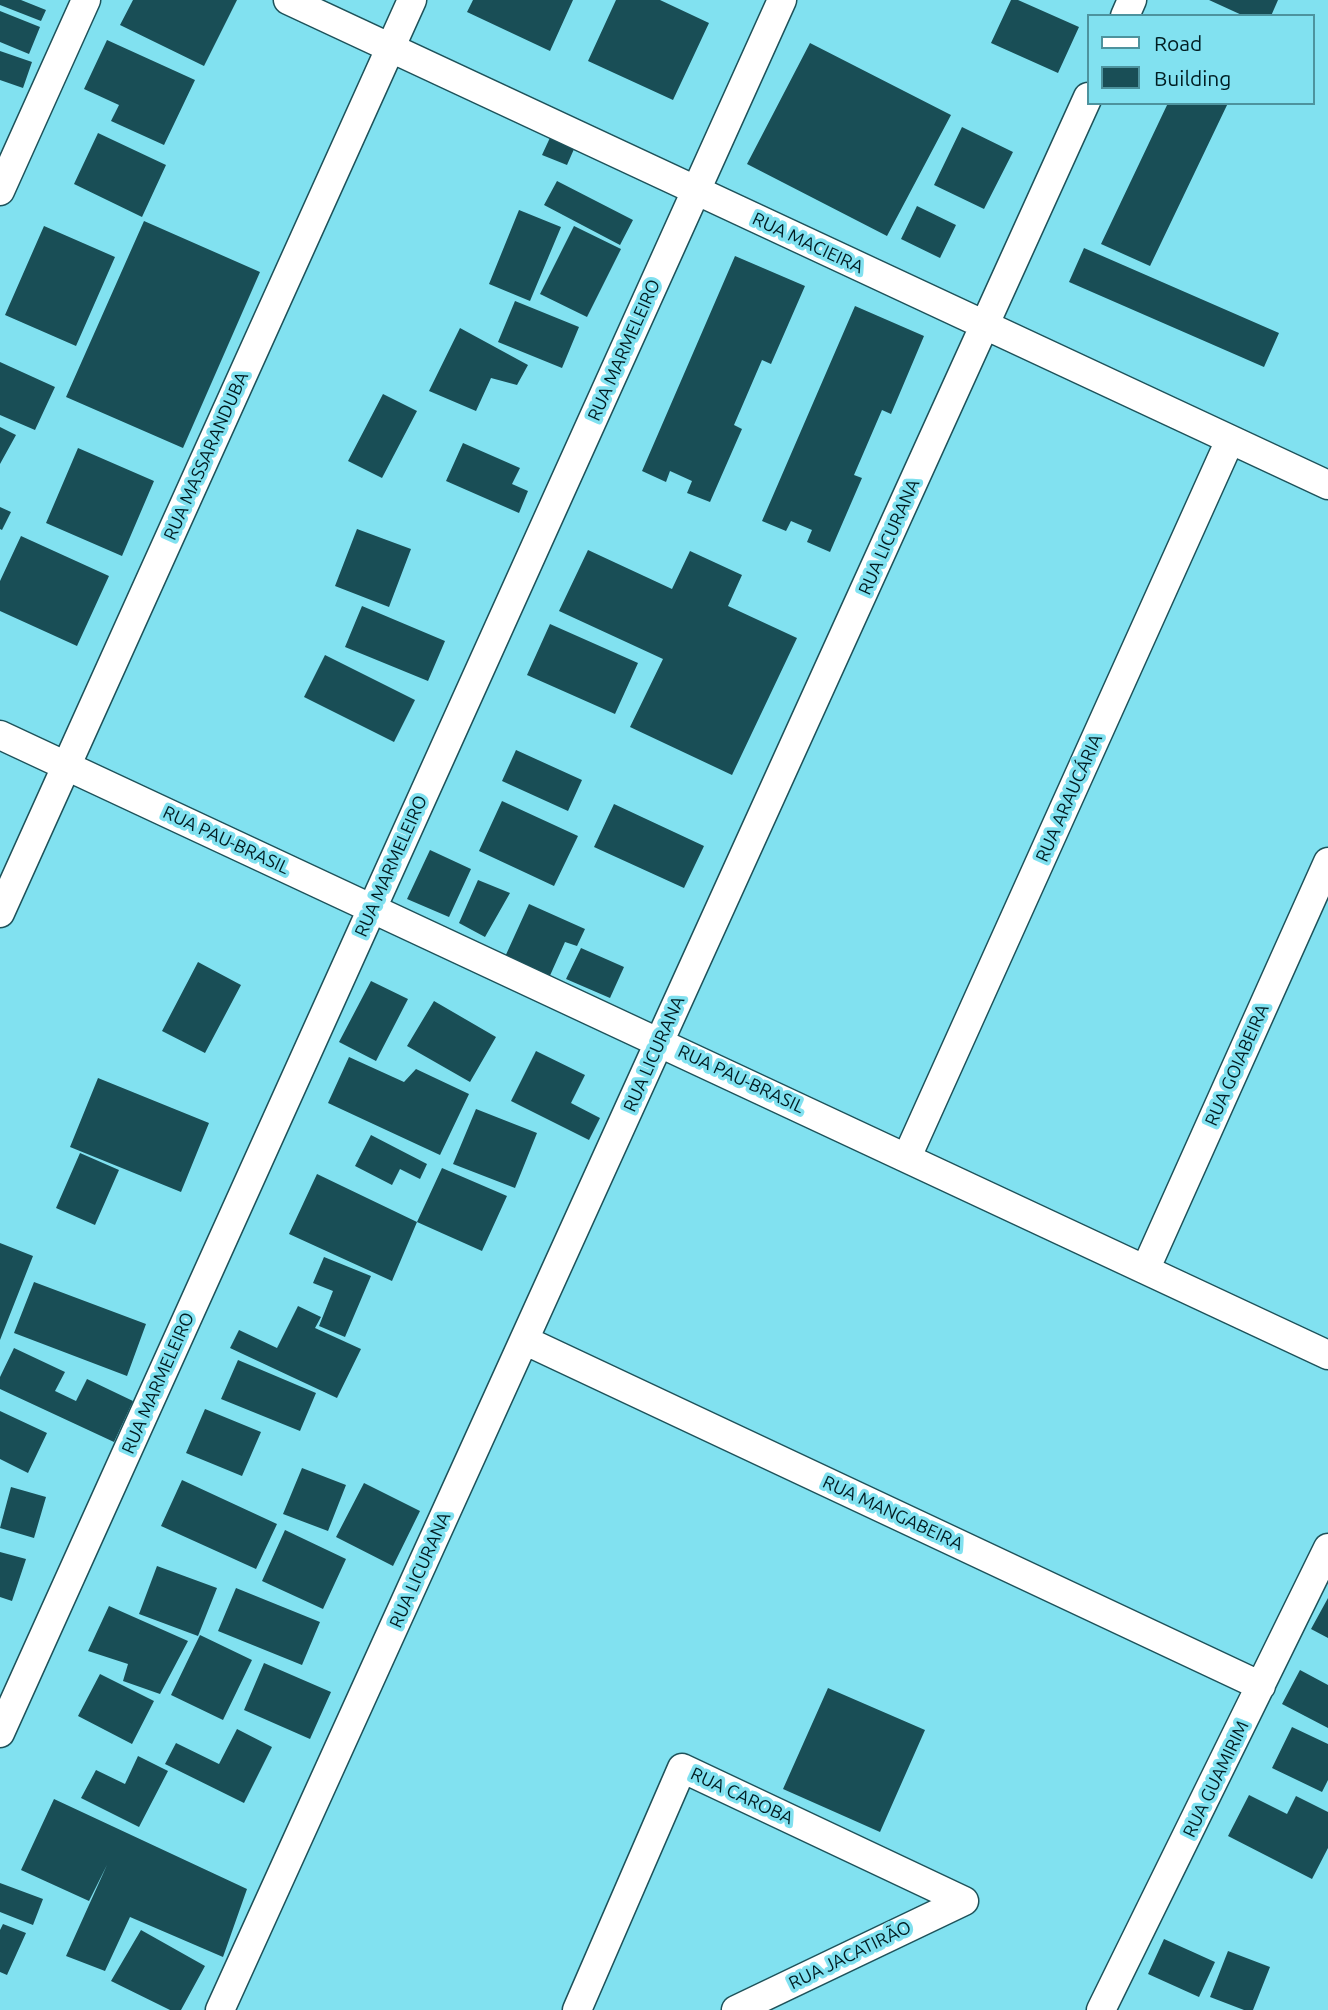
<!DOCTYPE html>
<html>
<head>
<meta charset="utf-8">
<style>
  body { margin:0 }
  #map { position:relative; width:1328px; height:2010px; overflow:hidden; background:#81e1f0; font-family:Ubuntu,sans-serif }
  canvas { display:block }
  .legend { position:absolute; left:1087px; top:14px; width:228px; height:91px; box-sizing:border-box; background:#81e1f0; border:2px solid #4d939e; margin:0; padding:9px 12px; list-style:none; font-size:21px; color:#001d22 }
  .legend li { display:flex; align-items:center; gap:14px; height:35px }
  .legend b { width:35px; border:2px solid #4d939e }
</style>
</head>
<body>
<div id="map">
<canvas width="1328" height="2010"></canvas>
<ul class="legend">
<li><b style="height:9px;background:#fff"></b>Road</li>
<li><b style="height:19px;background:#194e56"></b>Building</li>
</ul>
</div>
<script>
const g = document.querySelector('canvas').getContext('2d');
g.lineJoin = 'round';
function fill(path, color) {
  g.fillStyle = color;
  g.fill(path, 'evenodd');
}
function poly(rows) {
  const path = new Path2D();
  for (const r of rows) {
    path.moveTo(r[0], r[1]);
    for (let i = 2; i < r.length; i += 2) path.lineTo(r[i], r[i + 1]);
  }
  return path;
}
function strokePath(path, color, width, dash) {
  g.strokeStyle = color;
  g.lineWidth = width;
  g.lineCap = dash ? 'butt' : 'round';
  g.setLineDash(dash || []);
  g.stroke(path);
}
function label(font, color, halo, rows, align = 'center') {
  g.font = font + ' Ubuntu,sans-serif';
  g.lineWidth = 7;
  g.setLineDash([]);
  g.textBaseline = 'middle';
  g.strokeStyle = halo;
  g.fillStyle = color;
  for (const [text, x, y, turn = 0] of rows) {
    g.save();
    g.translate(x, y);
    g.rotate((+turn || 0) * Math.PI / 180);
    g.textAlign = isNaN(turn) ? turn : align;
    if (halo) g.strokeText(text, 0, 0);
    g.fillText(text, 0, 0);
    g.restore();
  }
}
const building = poly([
  [0,0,21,0,46,10,41,21,0,5],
  [133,0,237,0,204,66,120,25],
  [473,0,573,0,550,51,467,12],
  [616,0,660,0,709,23,673,100,588,61],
  [1011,0,1018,0,1079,27,1058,73,991,43],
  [1209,0,1278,0,1271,16,1244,16],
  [0,11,40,27,29,54,0,42],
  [107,40,195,80,164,145,111,121,119,105,84,89],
  [810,43,951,115,887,236,747,164],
  [0,51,32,62,23,88,0,80],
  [1168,103,1228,103,1150,266,1101,244],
  [962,127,1013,152,984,209,934,185],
  [554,129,578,140,567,165,542,155],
  [98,133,166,165,142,217,74,184],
  [557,181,633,220,620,245,544,205],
  [917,206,956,225,940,258,901,239],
  [519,210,561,227,530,301,489,284],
  [144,221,260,272,183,448,66,397],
  [44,226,115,257,76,346,5,315],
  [574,226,621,249,587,317,540,294],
  [1084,248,1279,333,1264,367,1069,282],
  [735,256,805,286,771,364,762,360,734,425,742,429,710,502,687,493,692,481,670,471,666,482,642,471],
  [515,301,579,327,562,368,498,342],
  [855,306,924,336,891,414,882,410,854,475,862,478,830,552,807,542,812,530,791,521,786,531,762,521],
  [460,328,528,365,517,385,491,378,476,411,429,391],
  [0,362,55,387,35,430,0,415],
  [383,394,417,411,382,478,348,461],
  [0,427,16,435,0,464],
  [463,443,520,468,512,484,528,491,519,513,446,481],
  [78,448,154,481,122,556,46,523],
  [0,507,11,512,2,530,0,529],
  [357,529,411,549,389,607,335,586],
  [21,536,109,576,77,646,0,611,0,581],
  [588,550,672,589,690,551,742,575,728,606,797,638,732,775,630,727,663,659,559,611],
  [362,606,445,641,428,681,345,647],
  [550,624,638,663,615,714,527,675],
  [325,655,415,700,394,742,304,697],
  [516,750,582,780,568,811,502,781],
  [502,801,578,836,554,886,479,851],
  [614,804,704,846,684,888,594,847],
  [430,850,471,869,449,917,407,899],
  [478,880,510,893,485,937,459,923],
  [529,904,585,929,577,946,565,942,548,980,504,959],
  [581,948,624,967,610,998,566,979],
  [198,962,241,985,205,1053,162,1031],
  [371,981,408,999,376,1061,339,1042],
  [434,1001,496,1037,470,1082,407,1046],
  [536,1051,585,1075,571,1103,600,1118,589,1140,511,1101],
  [349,1057,404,1082,416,1069,469,1094,440,1155,328,1103],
  [98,1078,209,1123,181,1192,70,1147],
  [476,1109,537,1133,515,1188,453,1164],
  [371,1135,427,1164,420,1179,400,1169,392,1185,355,1166],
  [80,1153,119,1170,95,1225,56,1208],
  [442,1168,507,1196,482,1251,417,1222],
  [317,1174,417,1222,392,1281,289,1234],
  [0,1243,33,1256,0,1340],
  [324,1257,371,1276,345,1337,319,1326,333,1291,313,1283],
  [34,1282,146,1324,127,1376,14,1333],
  [298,1306,321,1317,315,1328,361,1349,337,1398,230,1348,239,1330,277,1348],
  [14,1348,65,1372,55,1391,76,1401,87,1379,133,1401,114,1442,0,1389,0,1377],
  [238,1360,316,1393,300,1431,221,1399],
  [205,1409,261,1432,242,1476,186,1453],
  [0,1411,47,1433,28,1473,0,1459],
  [302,1468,346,1485,328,1531,283,1514],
  [182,1480,277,1524,256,1569,161,1526],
  [364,1483,420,1511,393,1566,336,1537],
  [11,1487,46,1497,34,1538,0,1528],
  [285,1530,346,1559,323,1609,262,1581],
  [0,1552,26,1559,12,1601,0,1597],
  [157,1566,217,1588,198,1636,139,1614],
  [236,1588,320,1622,302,1665,218,1631],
  [1328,1598,1328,1638,1311,1629],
  [109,1606,188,1641,160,1694,123,1681,128,1664,88,1651],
  [200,1635,252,1660,223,1720,171,1695],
  [264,1663,331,1692,310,1739,244,1710],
  [1300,1670,1328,1685,1328,1728,1282,1704],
  [100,1674,154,1701,132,1744,78,1716],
  [828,1688,925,1730,880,1832,783,1789],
  [1292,1727,1328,1744,1328,1780,1322,1792,1272,1768],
  [237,1729,272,1747,244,1803,165,1764,176,1743,219,1764],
  [138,1756,168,1771,139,1827,81,1798,96,1770,125,1784],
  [1249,1795,1287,1814,1296,1796,1328,1812,1328,1848,1312,1879,1228,1836],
  [54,1799,247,1889,223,1957,130,1917,105,1971,66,1956,107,1865,89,1901,21,1870],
  [0,1883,43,1899,33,1925,0,1912],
  [3,1924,26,1933,7,1975,0,1972,0,1930],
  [141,1930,205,1966,181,2010,170,2010,111,1981],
  [1164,1939,1215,1962,1199,1997,1148,1974],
  [1228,1951,1270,1967,1253,2010,1244,2010,1210,1997]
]);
const street = poly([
  [288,0,1328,485],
  [1125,16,1132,0],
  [0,191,86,0],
  [0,735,1328,1355],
  [0,913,412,0],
  [907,1157,1230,440],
  [1146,1268,1328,862],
  [524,1340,1261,1686],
  [0,1733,782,0],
  [220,2010,1088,97],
  [577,2010,682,1768,964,1901],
  [736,2010,964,1901],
  [1101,2010,1328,1548]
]);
const streetNames = [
  ["RUA MACIEIRA",808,243,25],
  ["RUA MARMELEIRO",624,350,-66],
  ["RUA MASSARANDUBA",206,456,-66],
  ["RUA LICURANA",889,537,-66],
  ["RUA ARAUCÁRIA",1069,798,-66],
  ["RUA PAU-BRASIL",226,840,25],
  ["RUA MARMELEIRO",391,866,-66],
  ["RUA LICURANA",654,1054,-66],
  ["RUA GOIABEIRA",1237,1065,-66],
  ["RUA PAU-BRASIL",741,1079,25],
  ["RUA MARMELEIRO",158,1383,-66],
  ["RUA MANGABEIRA",893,1513,25],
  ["RUA LICURANA",420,1570,-66],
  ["RUA GUAMIRIM",1216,1779,-64],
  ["RUA CAROBA",742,1796,25],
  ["RUA JACATIRÃO",850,1955,-26]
];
fill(building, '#194e56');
strokePath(street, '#1e525a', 31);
strokePath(street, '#fff', 28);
label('18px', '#001d22', '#81e1f0', streetNames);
</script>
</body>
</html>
